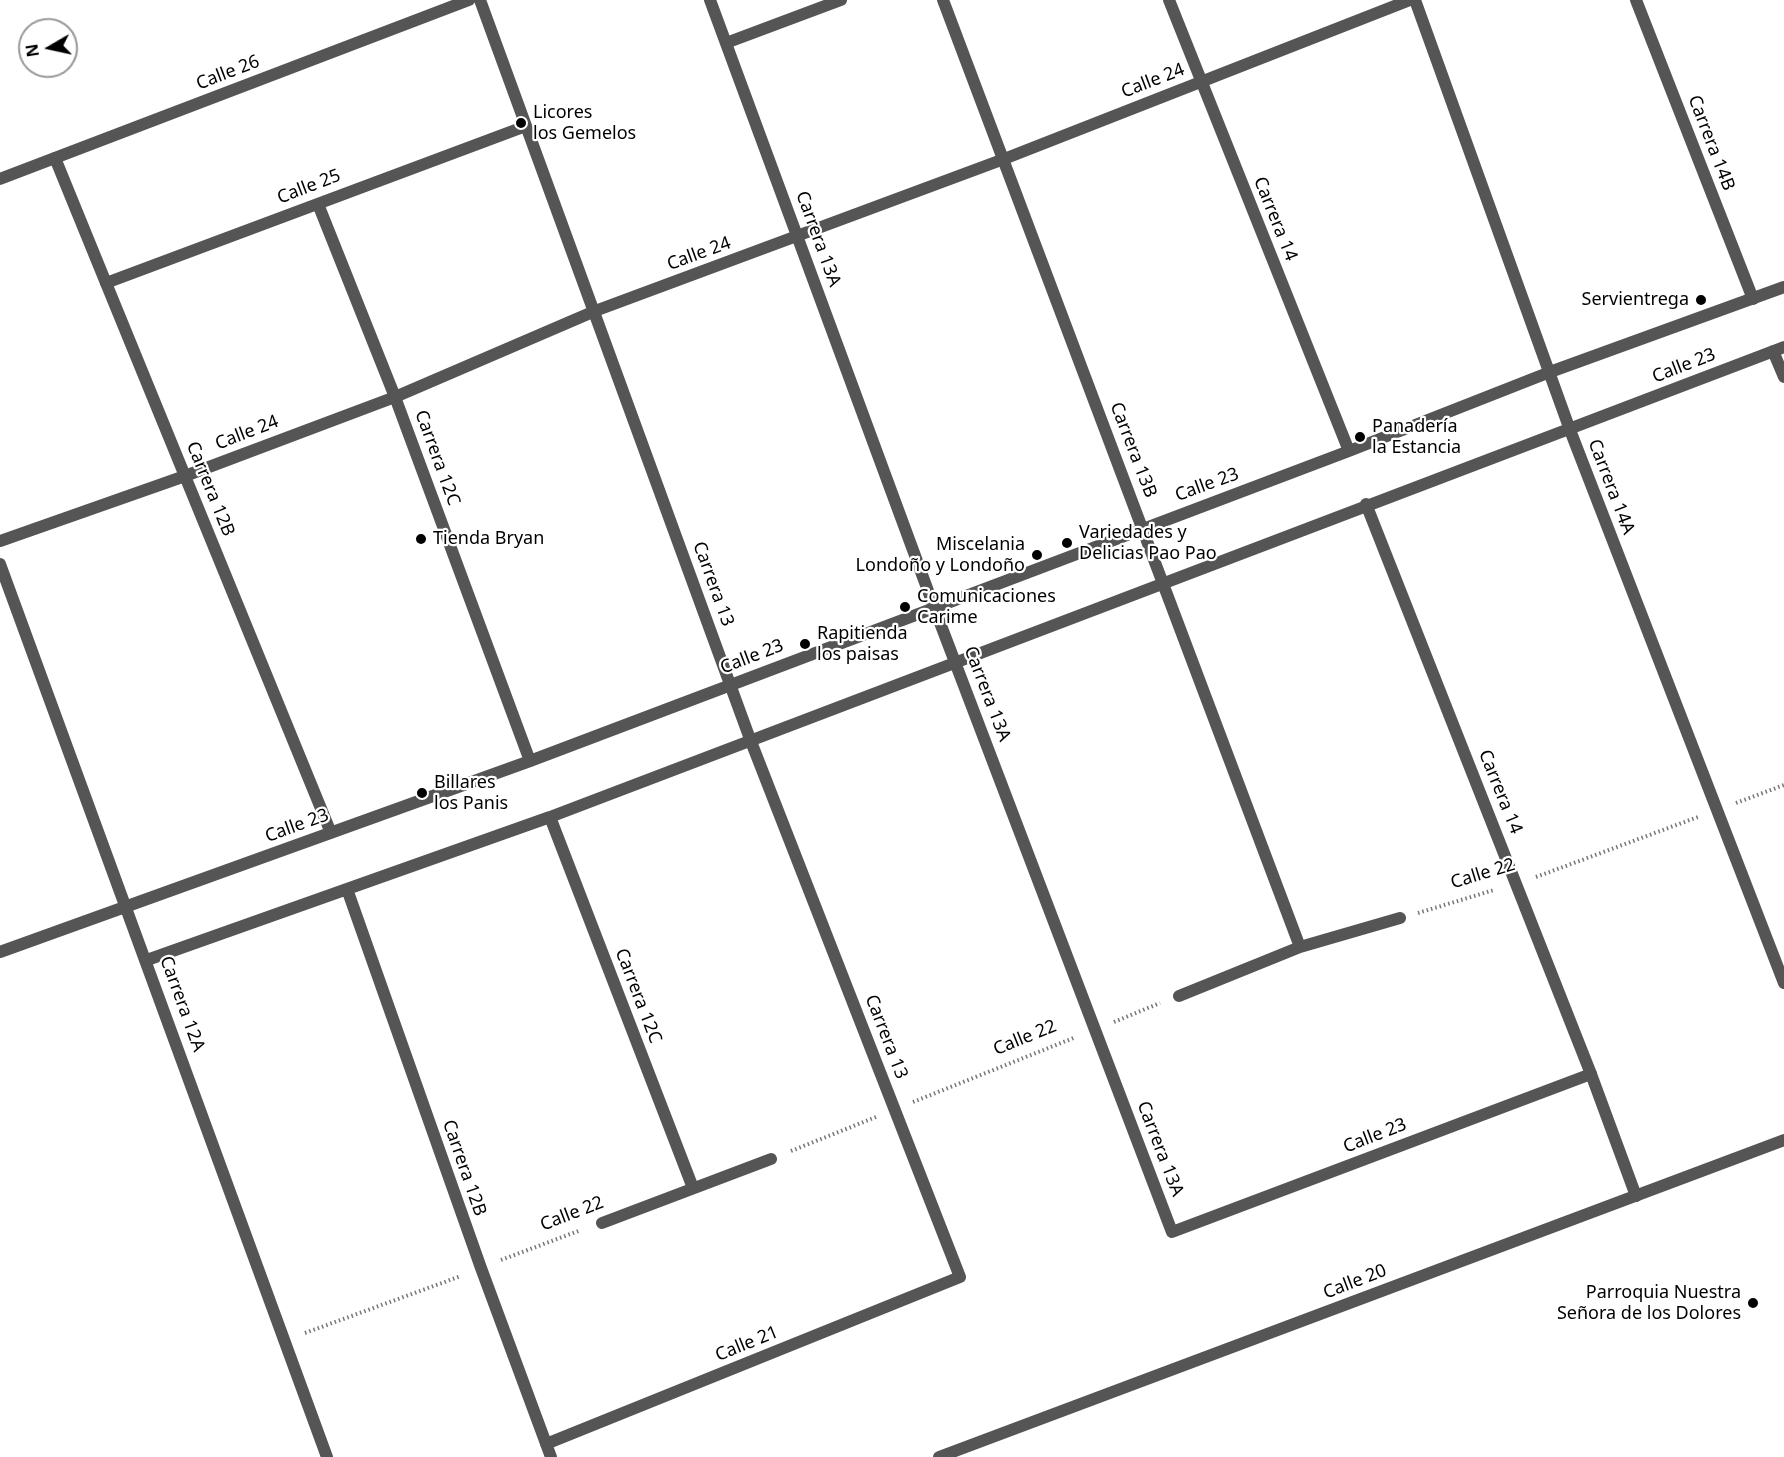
<!DOCTYPE html>
<html>
<head>
<meta charset="utf-8">
<style>
  body { margin:0 }
  #map { position:relative; width:1784px; height:1457px; overflow:hidden; background:#fff; font-family:"Noto Sans",sans-serif }
  canvas { display:block }
  .north { position:absolute; left:18px; top:18px; width:60px; height:60px; box-sizing:border-box; background:#fff; border:2px solid #999; border-radius:50%; rotate:261deg; font-size:16px; font-weight:700; line-height:24px; text-align:center; color:#000 }
  .north::after { content:''; display:block; margin:auto; width:21px; height:27px; background:#000; clip-path:polygon(50% 0,100% 100%,50% 72%,0 100%) }
</style>
</head>
<body>
<div id="map">
<canvas width="1784" height="1457"></canvas>
<div class="north">N</div>
</div>
<script>
const g = document.querySelector('canvas').getContext('2d');
g.lineJoin = 'round';
function poly(rows) {
  const path = new Path2D();
  for (const r of rows) {
    path.moveTo(r[0], r[1]);
    for (let i = 2; i < r.length; i += 2) path.lineTo(r[i], r[i + 1]);
  }
  return path;
}
function strokePath(path, color, width, dash) {
  g.strokeStyle = color;
  g.lineWidth = width;
  g.lineCap = dash ? 'butt' : 'round';
  g.setLineDash(dash || []);
  g.stroke(path);
}
function label(font, color, halo, rows, align = 'center') {
  g.font = font + ' "Noto Sans",sans-serif';
  g.lineWidth = 4.5;
  g.setLineDash([]);
  g.textBaseline = 'middle';
  g.strokeStyle = halo;
  g.fillStyle = color;
  for (const [text, x, y, turn = 0] of rows) {
    g.save();
    g.translate(x, y);
    g.rotate((+turn || 0) * Math.PI / 180);
    g.textAlign = isNaN(turn) ? turn : align;
    if (halo) g.strokeText(text, 0, 0);
    g.fillText(text, 0, 0);
    g.restore();
  }
}
const path = poly([
  [1736,803,1784,785],
  [1536,877,1698,817],
  [1418,913,1494,890],
  [1114,1022,1160,1003],
  [913,1102,1076,1037],
  [791,1151,876,1117],
  [501,1260,581,1230],
  [305,1333,461,1276]
]);
const service = poly([
  [1636,0,1753,299],
  [55,158,106,283],
  [0,541,185,476,395,397,595,311,1004,159,1410,0],
  [1591,1074,1636,1196]
]);
const minor = poly([
  [480,0,750,739,960,1277,546,1444],
  [710,0,934,607,1172,1232,1591,1074,1366,504],
  [943,0,1300,947],
  [1169,0,1349,451],
  [1415,0,1570,430,1784,983],
  [726,43,841,0],
  [0,179,469,0],
  [318,204,395,397,530,761],
  [1773,351,1784,377],
  [0,564,327,1457],
  [550,817,693,1188],
  [331,833,106,283,526,126],
  [347,889,481,1268,551,1457],
  [0,952,530,761,1349,451,1550,372,1784,287],
  [147,960,550,817,1784,347],
  [1179,996,1300,947,1400,918],
  [602,1223,771,1159],
  [939,1457,1784,1140]
]);
const markers = [
  [521,123,6,"#000"],
  [1701,300,6,"#000"],
  [1360,437,6,"#000"],
  [421,539,6,"#000"],
  [1067,543,6,"#000"],
  [1037,555,6,"#000"],
  [905,607,6,"#000"],
  [805,644,6,"#000"],
  [422,793,6,"#000"],
  [1753,1303,6,"#000"]
];
const streetNames = [
  ["Calle 26",228,73,-21],
  ["Calle 24",1153,81,-21],
  ["Carrera 14B",1711,143,69],
  ["Calle 25",309,187,-21],
  ["Carrera 14",1275,219,68],
  ["Carrera 13A",818,239,70],
  ["Calle 24",699,254,-20],
  ["Calle 23",1684,366,-21],
  ["Calle 24",247,433,-21],
  ["Carrera 13B",1133,450,69],
  ["Carrera 12C",437,458,70],
  ["Calle 23",1207,485,-20],
  ["Carrera 14A",1611,487,69],
  ["Carrera 12B",210,489,68],
  ["Carrera 13",713,584,70],
  ["Calle 23",752,657,-21],
  ["Carrera 13A",987,694,69],
  ["Carrera 14",1500,792,68],
  ["Calle 23",297,826,-20],
  ["Calle 22",1483,874,-17],
  ["Carrera 12C",638,996,69],
  ["Carrera 12A",182,1004,70],
  ["Carrera 13",886,1037,69],
  ["Calle 22",1025,1038,-22],
  ["Calle 23",1375,1136,-21],
  ["Carrera 13A",1160,1149,69],
  ["Carrera 12B",464,1168,71],
  ["Calle 22",572,1214,-21],
  ["Calle 20",1355,1282,-21],
  ["Calle 21",747,1344,-22]
];
const poiNames = [
  ["Licores",533,113],
  ["los Gemelos",533,134],
  ["Servientrega",1689,300,"right"],
  ["Panadería",1372,427],
  ["la Estancia",1372,448],
  ["Variedades y",1079,533],
  ["Delicias Pao Pao",1079,554],
  ["Tienda Bryan",433,539],
  ["Miscelania",1025,545,"right"],
  ["Londoño y Londoño",1025,566,"right"],
  ["Comunicaciones",917,597],
  ["Carime",917,618],
  ["Rapitienda",817,634],
  ["los paisas",817,655],
  ["Billares",434,783],
  ["los Panis",434,804],
  ["Parroquia Nuestra",1741,1293,"right"],
  ["Señora de los Dolores",1741,1314,"right"]
];
strokePath(path, '#777', 4, [1.5, 3]);
strokePath(service, '#555', 12);
strokePath(minor, '#555', 12);
for (const [x, y, r, color] of markers) {
  const dot = new Path2D();
  dot.arc(x, y, r, 0, 2 * Math.PI);
  g.fillStyle = color;
  g.fill(dot);
  strokePath(dot, '#fff', 2);
}
label('18px', '#000', '#fff', streetNames);
label('18px', '#000', '#fff', poiNames, 'left');
</script>
</body>
</html>
